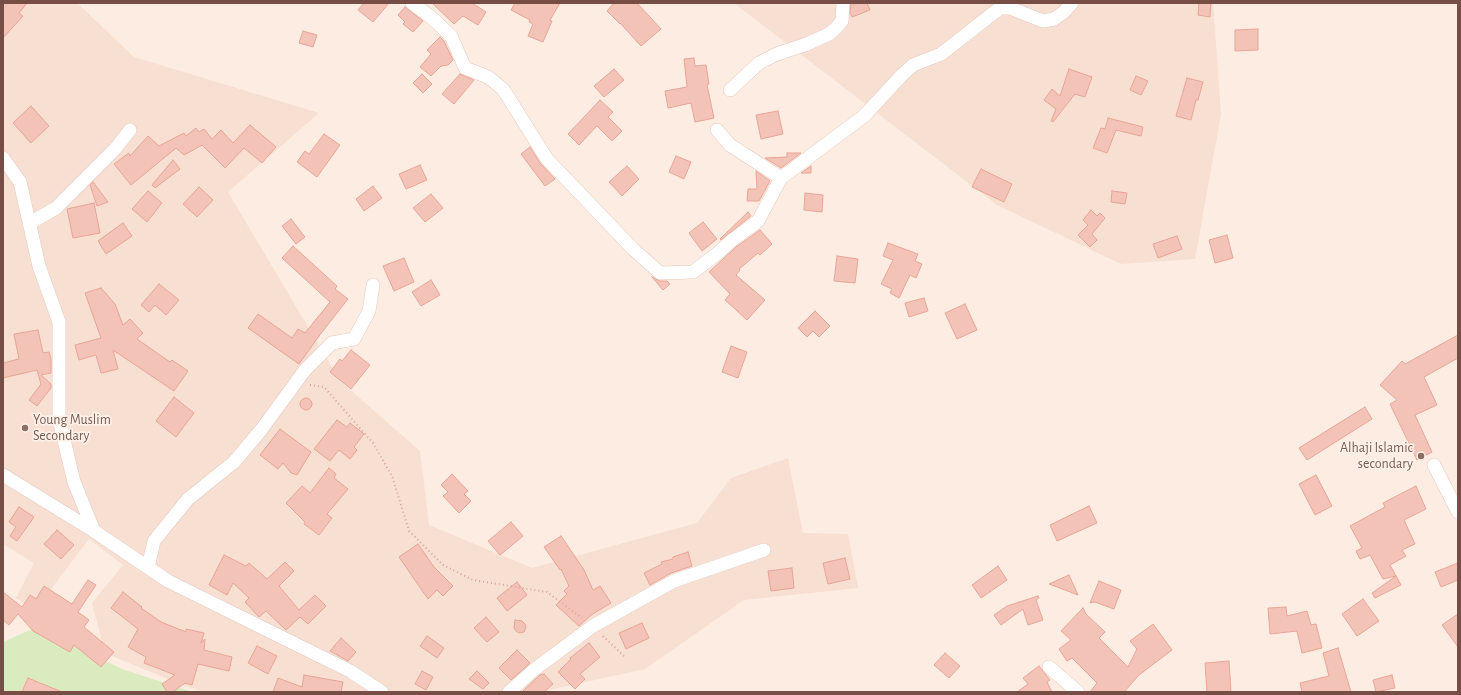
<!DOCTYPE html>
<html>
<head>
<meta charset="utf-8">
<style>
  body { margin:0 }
  #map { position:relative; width:1461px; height:695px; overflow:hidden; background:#fdece1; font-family:"Alegreya Sans",sans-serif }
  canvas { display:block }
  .frame { position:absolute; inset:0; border:4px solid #764e46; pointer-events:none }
</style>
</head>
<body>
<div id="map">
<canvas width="1461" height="695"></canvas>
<div class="frame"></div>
</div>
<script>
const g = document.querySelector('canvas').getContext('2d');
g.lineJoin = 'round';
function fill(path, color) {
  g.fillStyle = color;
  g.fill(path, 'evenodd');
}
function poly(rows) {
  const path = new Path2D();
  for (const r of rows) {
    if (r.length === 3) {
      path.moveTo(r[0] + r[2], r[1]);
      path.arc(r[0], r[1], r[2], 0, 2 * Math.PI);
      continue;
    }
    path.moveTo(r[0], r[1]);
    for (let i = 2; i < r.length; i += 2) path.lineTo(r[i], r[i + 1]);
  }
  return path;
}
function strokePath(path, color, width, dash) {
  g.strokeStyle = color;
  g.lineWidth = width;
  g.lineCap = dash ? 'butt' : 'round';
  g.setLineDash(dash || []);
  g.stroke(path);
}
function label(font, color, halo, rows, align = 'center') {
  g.font = font + ' "Alegreya Sans",sans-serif';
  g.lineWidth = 3.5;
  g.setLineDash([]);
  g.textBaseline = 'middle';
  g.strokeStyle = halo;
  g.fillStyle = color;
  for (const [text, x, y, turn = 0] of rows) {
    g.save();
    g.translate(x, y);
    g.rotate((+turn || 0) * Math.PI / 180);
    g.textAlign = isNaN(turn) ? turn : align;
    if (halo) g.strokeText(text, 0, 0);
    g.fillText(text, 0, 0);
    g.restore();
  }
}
const residential = poly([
  [3,3,77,3,134,57,319,113,228,192,340,381,420,451,429,525,532,568,697,523,731,478,788,458,803,533,848,534,858,588,744,600,645,669,540,692,205,692,182,685,105,653,92,603,123,565,89,539,35,610,16,598,34,563,3,544],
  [734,3,1213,3,1221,114,1195,259,1121,264,997,205]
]);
const green = poly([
  [37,627,122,669,192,692,3,692,3,642]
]);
const building = poly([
  [3,3,27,3,19,13,23,16,3,38,3,3],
  [364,3,389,3,373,22,358,10,364,3],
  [432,3,472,3,486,12,478,25,463,16,454,24,432,3],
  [515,3,560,3,550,20,552,21,543,42,528,36,533,24,529,22,530,20,511,10,515,3],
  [614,3,637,3,661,29,641,46,620,23,620,24,607,11,614,3],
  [851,3,867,3,870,10,852,17,850,13,851,3],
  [1199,3,1211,3,1210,17,1198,15,1199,3],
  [405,7,423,21,413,32,403,24,405,22,398,15,405,7],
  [1258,29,1258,50,1235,51,1235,30,1258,29],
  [303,31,317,35,313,47,299,43,303,31],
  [440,37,444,41,453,60,448,65,441,66,431,76,420,67,431,54,427,50,440,37],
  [694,58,695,66,706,65,709,84,707,85,714,118,695,122,691,103,668,108,665,91,687,87,684,59,694,58],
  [614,69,624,80,604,97,594,86,614,69],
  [1069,69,1092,77,1085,97,1075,94,1053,122,1051,121,1056,109,1044,100,1052,89,1060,96,1069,69],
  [422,74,432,84,423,93,413,83,422,74],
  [460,74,474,80,454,104,442,94,460,74],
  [1136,76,1148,81,1141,95,1130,90,1136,76],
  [1187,78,1203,82,1198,100,1196,100,1191,120,1176,116,1187,78],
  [600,100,613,112,608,117,622,131,612,141,597,126,579,145,568,134,600,100],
  [31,106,49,126,31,143,13,123,31,106],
  [778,111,783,134,761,139,756,115,778,111],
  [1108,118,1143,127,1141,136,1116,130,1107,153,1093,148,1101,128,1105,129,1108,118],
  [250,125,276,147,262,163,244,148,225,168,202,145,184,155,176,148,131,185,114,164,129,153,130,156,148,136,159,146,184,133,186,136,196,128,199,132,204,129,212,139,221,130,233,143,250,125],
  [324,134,340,145,317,177,297,162,305,151,309,154,324,134],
  [530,147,540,163,555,179,545,186,521,154,530,147],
  [787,153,801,153,781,168,765,158,787,157,787,153],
  [676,156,691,162,684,179,669,172,676,156],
  [173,160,180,169,155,188,152,185,173,160],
  [420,165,427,180,406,189,399,174,420,165],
  [627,166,639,179,622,196,609,182,627,166],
  [811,166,811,173,801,173,811,166],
  [981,169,1012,184,1004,202,972,187,981,169],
  [756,171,770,181,759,201,747,201,748,189,757,189,756,171],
  [93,182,108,202,97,206,90,185,93,182],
  [373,186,382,198,364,211,356,199,373,186],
  [199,187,213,200,197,217,183,204,199,187],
  [148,191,162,203,147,222,132,209,148,191],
  [1112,191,1127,193,1125,204,1111,202,1112,191],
  [805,193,823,195,822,212,804,210,805,193],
  [431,194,443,208,425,222,413,208,431,194],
  [94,203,100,233,73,238,67,209,94,203],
  [1091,210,1097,216,1100,213,1105,218,1092,234,1097,240,1090,247,1078,235,1088,225,1083,220,1091,210],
  [748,212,751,216,721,240,720,239,748,212],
  [291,219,305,237,296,244,282,226,291,219],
  [703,222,717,239,702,251,689,233,703,222],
  [123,223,132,236,106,254,98,241,123,223],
  [760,230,772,244,760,255,758,253,739,269,740,270,736,275,765,300,747,320,725,300,730,294,709,272,736,247,760,230],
  [1227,235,1233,258,1215,263,1209,240,1227,235],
  [1177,236,1182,249,1158,258,1153,244,1177,236],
  [888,243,918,254,915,261,922,264,916,278,910,275,899,298,890,293,892,289,881,284,893,260,883,256,888,243],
  [293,246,337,286,335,289,348,299,319,336,299,364,248,328,258,314,292,338,298,329,305,333,330,302,282,258,293,246],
  [837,256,858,259,855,283,834,281,837,256],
  [404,258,414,282,394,291,383,266,404,258],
  [652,277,660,281,667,281,670,284,663,290,652,277],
  [431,280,440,295,421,306,412,292,431,280],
  [159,284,179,300,166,315,155,305,149,312,141,305,159,284],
  [101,288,115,304,123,325,130,319,143,333,137,339,170,362,172,360,188,371,174,391,113,350,118,369,101,373,96,355,79,360,75,345,101,338,85,293,101,288],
  [924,298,928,311,909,317,905,303,924,298],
  [965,304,977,330,957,339,945,313,965,304],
  [815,311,830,326,819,337,813,331,807,337,798,328,815,311],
  [38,330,43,353,49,352,51,359,51,373,41,375,51,384,51,388,37,406,29,400,41,384,37,370,3,378,3,363,19,359,14,334,38,330],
  [1458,335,1458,358,1424,377,1437,405,1415,415,1432,452,1417,460,1390,404,1397,400,1380,385,1402,361,1405,364,1458,335],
  [731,346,747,352,738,378,722,372,731,346],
  [351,350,370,365,351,389,330,372,340,359,342,361,351,350],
  [174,397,194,413,176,437,156,421,174,397],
  [306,404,6],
  [1365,407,1372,419,1307,460,1299,448,1365,407],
  [337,420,347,427,350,423,364,434,354,447,357,450,350,459,339,450,330,461,314,449,337,420],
  [280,429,311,452,297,475,291,473,283,463,278,469,260,455,280,429],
  [329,468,336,474,334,478,348,489,327,514,332,518,319,535,304,524,305,522,286,503,302,486,310,493,329,468],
  [452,474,468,491,464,494,471,501,459,513,443,496,448,492,441,485,452,474],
  [1316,475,1332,506,1315,515,1299,484,1316,475],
  [1416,486,1426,509,1404,520,1415,544,1402,550,1406,556,1390,565,1396,576,1383,579,1370,555,1360,559,1356,551,1362,548,1350,526,1385,507,1383,503,1416,486],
  [1089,506,1097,523,1057,541,1050,525,1089,506],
  [19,507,34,517,17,541,10,536,16,527,9,522,19,507],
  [511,522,523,536,500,555,488,541,511,522],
  [57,530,74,545,61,559,44,544,57,530],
  [561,536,584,570,593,590,600,586,611,603,591,615,579,626,556,605,567,594,564,591,569,586,561,569,560,570,544,547,561,536],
  [418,544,434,567,453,586,443,596,437,590,428,599,399,557,418,544],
  [688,552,692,566,671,573,650,585,644,573,662,564,661,562,673,559,673,557,688,552],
  [224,555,246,566,249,563,267,579,285,562,294,571,279,586,299,610,315,595,326,606,308,624,300,617,286,630,266,611,259,617,245,602,249,598,233,583,227,595,209,585,224,555],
  [845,558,850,579,828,584,823,563,845,558],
  [1458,563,1458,580,1441,587,1435,572,1458,563],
  [998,566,1007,580,981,598,972,585,998,566],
  [792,568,794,588,771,591,768,571,792,568],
  [1069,575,1078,595,1049,584,1069,575],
  [1396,576,1401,585,1375,598,1372,593,1396,576],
  [88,580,96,585,78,612,89,620,84,627,114,652,101,667,74,645,70,652,33,631,18,614,9,625,3,620,3,592,22,607,30,595,36,599,44,586,72,604,88,580],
  [1099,581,1121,590,1114,609,1095,602,1090,603,1099,581],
  [517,582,527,595,507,611,497,598,517,582],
  [123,592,142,607,141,608,161,622,186,632,186,629,204,633,201,643,205,639,204,650,232,657,229,671,198,664,192,685,185,683,173,692,167,692,162,684,175,675,144,663,146,657,128,647,138,629,111,608,123,592],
  [1038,596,1039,598,1036,600,1043,620,1028,625,1023,609,1001,625,994,615,1007,606,1038,596],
  [1363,599,1379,621,1357,636,1342,614,1363,599],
  [1286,607,1287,616,1307,611,1311,625,1316,624,1322,648,1302,653,1297,631,1270,634,1268,608,1286,607],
  [1083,608,1086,614,1105,632,1099,638,1128,667,1137,649,1130,641,1153,624,1172,650,1139,675,1124,692,1090,692,1097,683,1072,658,1067,661,1059,649,1071,640,1061,631,1083,608],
  [1458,614,1458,647,1442,625,1458,614],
  [486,617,499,632,487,642,474,628,486,617],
  [515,620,522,621,525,624,526,627,524,632,519,633,516,631,514,628,515,620],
  [642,623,649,638,626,649,619,633,642,623],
  [427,636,444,648,437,658,420,646,427,636],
  [341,638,356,652,348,661,330,651,341,638],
  [589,643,600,657,580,674,585,679,575,689,558,672,571,659,570,658,589,643],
  [257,646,277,656,268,674,248,663,257,646],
  [1338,648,1351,692,1302,692,1300,683,1329,676,1323,653,1338,648],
  [517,650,530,663,511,680,499,668,517,650],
  [945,653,960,666,949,678,934,665,945,653],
  [1229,661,1231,692,1207,692,1205,663,1229,661],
  [1039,666,1050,680,1047,682,1052,692,1017,692,1028,684,1023,678,1039,666],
  [422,671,433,677,426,690,415,684,422,671],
  [477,671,489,683,483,689,469,679,477,671],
  [544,674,553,684,544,692,522,692,540,675,544,674],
  [304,675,343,682,341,692,273,692,278,678,302,687,304,675],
  [1392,675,1395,688,1376,692,1373,680,1392,675],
  [28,678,62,692,22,692,28,678]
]);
const path = poly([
  [310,385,324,387,373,443,392,476,409,531,443,565,473,580,547,592,582,618],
  [603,636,626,658]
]);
const minor = poly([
  [412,3,432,18,451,36,465,68,488,77,503,89,547,159,633,249,660,273,693,272,718,253,731,241,758,221,781,178,864,116,901,76,913,65,941,54,1000,8,1010,8,1043,21,1054,19,1064,12,1072,3],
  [730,90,759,63,777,54,807,44,829,34,836,28,842,21,843,3],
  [717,130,730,145,781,178],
  [3,158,20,182,39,266,59,322,59,419,74,482,94,531],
  [30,223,56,208,115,149,130,130],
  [1434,465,1458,512],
  [3,475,94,531,168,581,350,671,382,692],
  [148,567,154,541,188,499,234,462,261,430,305,370,332,343,354,339,369,311,373,285],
  [1049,667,1078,692],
  [509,692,535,669,593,626,674,581,764,550]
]);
const markers = [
  [25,428,4,"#8d6e63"],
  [1421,456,4,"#8d6e63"]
];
const educationNames = [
  ["Young Muslim",33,420],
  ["Secondary",33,436],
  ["Alhaji Islamic",1413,448,"right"],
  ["secondary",1413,464,"right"]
];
fill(residential, '#f7dfd2');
fill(green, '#daebbf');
fill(building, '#f4c3b7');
strokePath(building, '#e8a596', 1);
strokePath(minor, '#e4c9bf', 14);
strokePath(path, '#d9a69a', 2, [1, 3]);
strokePath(minor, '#fff', 13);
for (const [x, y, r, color] of markers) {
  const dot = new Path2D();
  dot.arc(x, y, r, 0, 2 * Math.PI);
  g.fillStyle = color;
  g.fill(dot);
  strokePath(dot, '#fff1e8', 1.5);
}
label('14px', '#785e54', '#fff1e8', educationNames, 'left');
</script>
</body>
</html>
